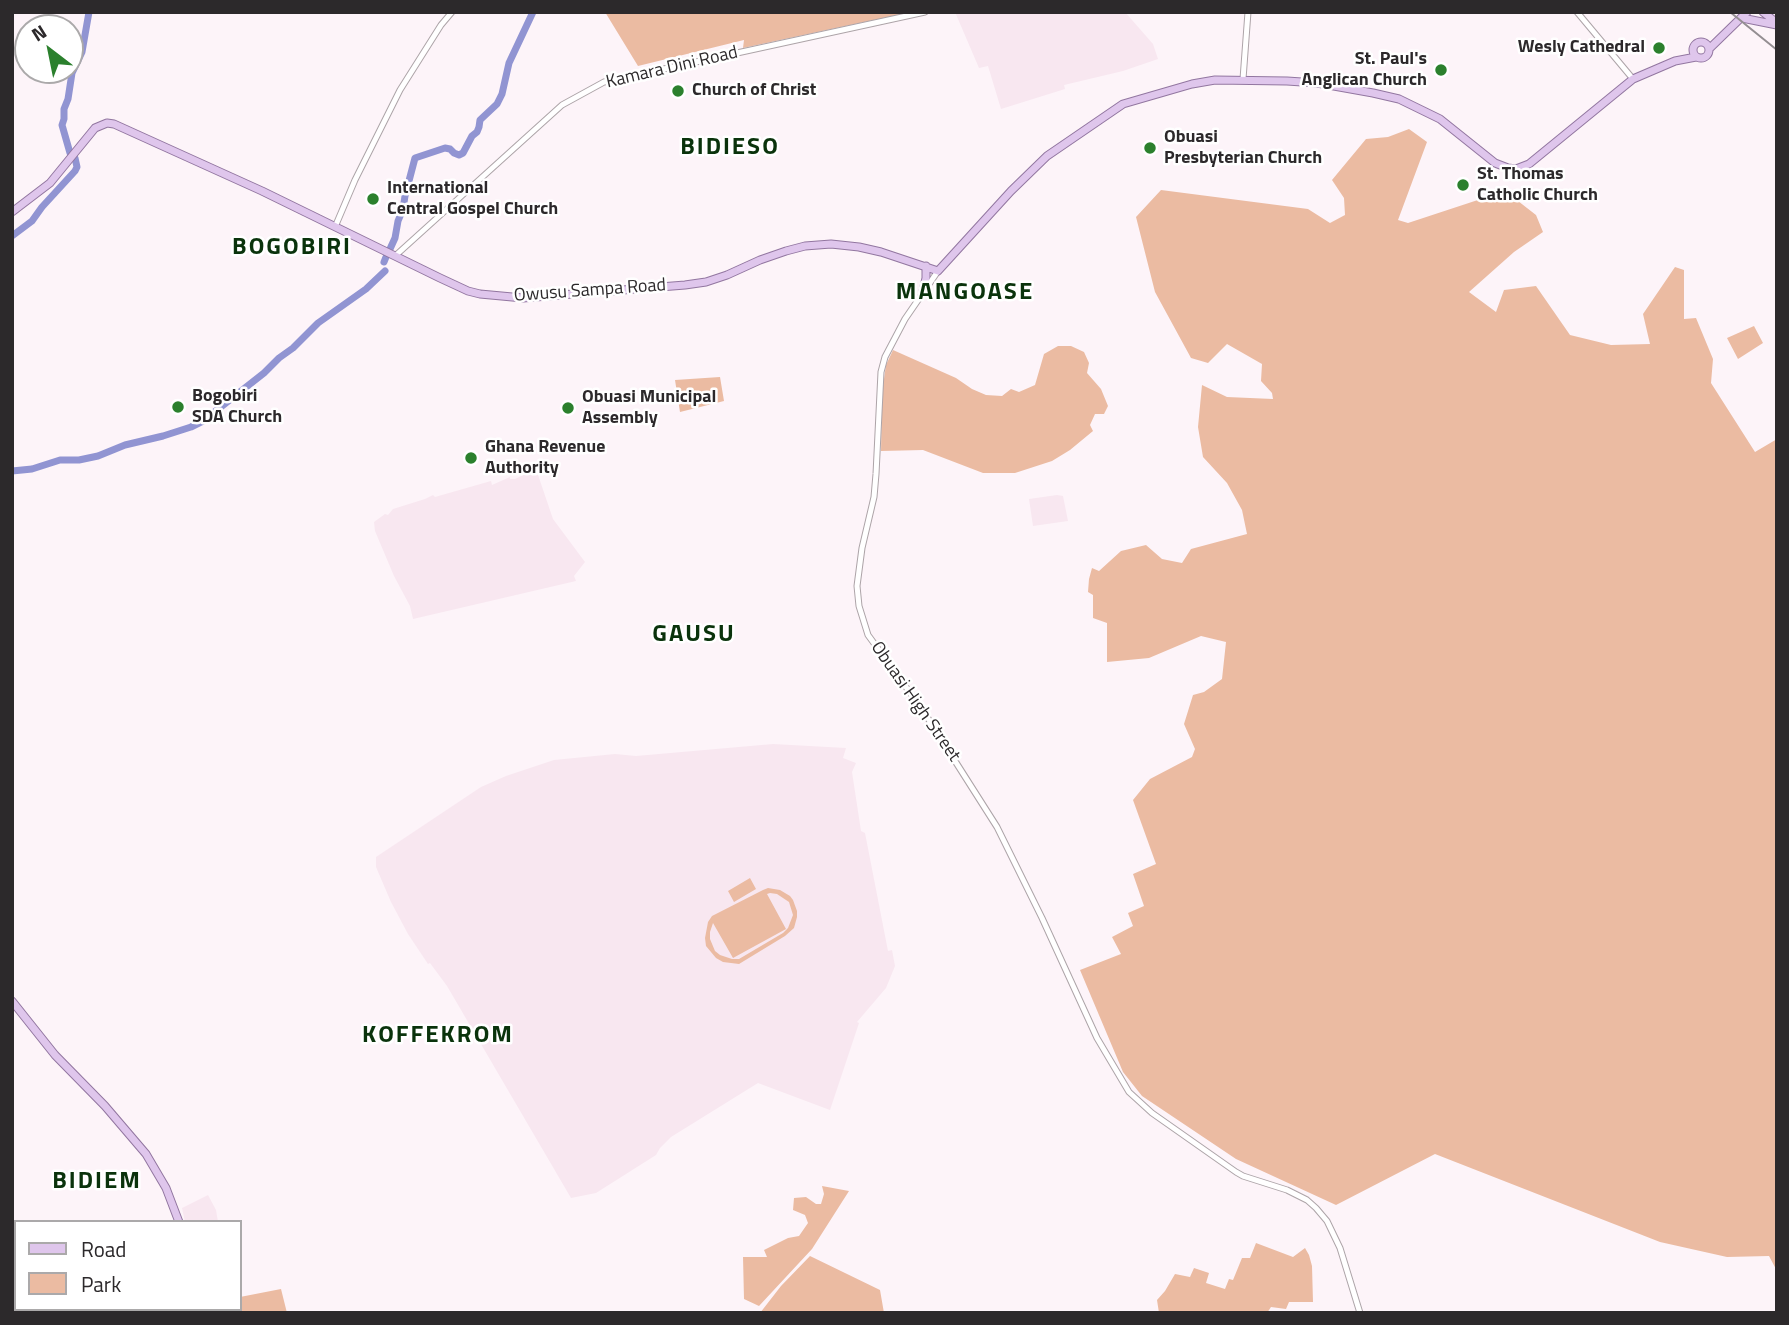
<!DOCTYPE html>
<html>
<head>
<meta charset="utf-8">
<style>
  body { margin:0 }
  #map { position:relative; width:1789px; height:1325px; overflow:hidden; background:#fdf4f9; font-family:"Titillium Web",sans-serif }
  canvas { display:block }
  .frame { position:absolute; inset:0; border:14px solid #2c292b; pointer-events:none }
  .legend { position:absolute; left:14px; top:1220px; width:228px; height:91px; box-sizing:border-box; background:#fff; border:2px solid #aba9aa; margin:0; padding:9px 12px; list-style:none; font-size:21px; color:#2c292b }
  .legend li { display:flex; align-items:center; gap:14px; height:35px }
  .legend b { width:35px; border:2px solid #aba9aa }
  .north { position:absolute; left:14px; top:14px; width:70px; height:70px; box-sizing:border-box; background:#fff; border:2px solid #aba9aa; border-radius:50%; rotate:328deg; font-size:19px; font-weight:700; line-height:28px; text-align:center; color:#2c292b }
  .north::after { content:''; display:block; margin:auto; width:24px; height:32px; background:#2b802d; clip-path:polygon(50% 0,100% 100%,50% 72%,0 100%) }
</style>
</head>
<body>
<div id="map">
<canvas width="1789" height="1325"></canvas>
<div class="frame"></div>
<ul class="legend">
<li><b style="height:9px;background:#dfc6ec"></b>Road</li>
<li><b style="height:19px;background:#ebbba2"></b>Park</li>
</ul>
<div class="north">N</div>
</div>
<script>
const g = document.querySelector('canvas').getContext('2d');
g.lineJoin = 'round';
function fill(path, color) {
  g.fillStyle = color;
  g.fill(path, 'evenodd');
}
function poly(rows) {
  const path = new Path2D();
  for (const r of rows) {
    if (r.length === 3) {
      path.moveTo(r[0] + r[2], r[1]);
      path.arc(r[0], r[1], r[2], 0, 2 * Math.PI);
      continue;
    }
    path.moveTo(r[0], r[1]);
    for (let i = 2; i < r.length; i += 2) path.lineTo(r[i], r[i + 1]);
  }
  return path;
}
function strokePath(path, color, width, dash) {
  g.strokeStyle = color;
  g.lineWidth = width;
  g.lineCap = dash ? 'butt' : 'round';
  g.setLineDash(dash || []);
  g.stroke(path);
}
function label(font, color, halo, rows, align = 'center') {
  g.font = font + ' "Titillium Web",sans-serif';
  g.lineWidth = 5;
  g.setLineDash([]);
  g.textBaseline = 'middle';
  g.strokeStyle = halo;
  g.fillStyle = color;
  for (const [text, x, y, turn = 0] of rows) {
    g.save();
    g.translate(x, y);
    g.rotate((+turn || 0) * Math.PI / 180);
    g.textAlign = isNaN(turn) ? turn : align;
    if (halo) g.strokeText(text, 0, 0);
    g.fillText(text, 0, 0);
    g.restore();
  }
}
const built = poly([
  [955,12,1125,12,1153,44,1158,59,1123,71,1064,85,1065,89,1001,109,988,66,979,68],
  [536,469,553,519,585,562,574,576,576,581,413,619,410,606,394,576,375,531,374,522,385,514,388,515,393,509,425,499,433,495,435,497,491,481,492,485,510,477,510,479,515,479],
  [1057,495,1063,496,1068,521,1033,526,1029,499],
  [773,744,846,748,843,758,856,763,852,772,861,831,865,833,888,951,892,950,895,966,886,988,857,1022,859,1023,830,1110,758,1083,671,1137,660,1148,656,1155,596,1193,571,1198,447,986,430,963,428,964,408,934,391,902,376,867,376,857,481,787,506,776,554,760,615,754,636,756],
  [208,1195,216,1210,218,1222,185,1222,182,1208]
]);
const green = poly([
  [605,12,911,12,743,48,744,40,638,66],
  [1409,129,1427,142,1398,220,1408,223,1490,196,1518,201,1536,215,1543,232,1514,252,1469,292,1496,312,1504,290,1536,286,1570,335,1611,345,1650,344,1643,314,1675,267,1684,270,1684,319,1696,318,1713,359,1711,383,1755,452,1777,439,1777,1271,1769,1256,1727,1257,1660,1242,1435,1154,1336,1205,1236,1159,1142,1096,1123,1072,1080,970,1121,954,1112,937,1133,926,1128,913,1144,906,1133,874,1156,864,1133,800,1150,779,1192,757,1195,749,1184,724,1193,695,1204,692,1222,679,1226,642,1201,636,1149,658,1107,662,1107,623,1093,618,1093,595,1088,592,1089,579,1092,568,1099,571,1121,551,1146,545,1162,559,1182,563,1191,549,1247,534,1242,510,1227,483,1203,457,1198,427,1202,385,1227,397,1273,399,1272,393,1261,381,1262,364,1227,344,1208,363,1191,358,1155,292,1136,217,1161,190,1308,209,1330,223,1345,215,1344,198,1332,180,1366,139,1388,137],
  [1754,326,1763,343,1738,359,1727,338],
  [1058,346,1071,346,1084,352,1089,363,1087,373,1101,389,1108,406,1104,414,1095,414,1090,425,1093,431,1070,450,1052,461,1015,473,983,473,923,450,881,451,882,393,886,365,893,350,956,378,972,389,986,395,1002,396,1011,389,1019,392,1035,385,1044,354],
  [720,377,724,401,680,412,675,380],
  [750,878,756,889,734,902,728,891],
  [768,888,780,890,790,896,793,900,797,911,797,917,794,928,785,936,739,964,723,962,716,958,706,946,705,938,708,922,712,916,763,890],
  [770,893,777,894,789,902,793,915,788,928,783,933,739,959,732,959,720,955,715,951,710,939,710,932,713,923,733,958,786,929,767,894],
  [822,1186,849,1191,812,1249,759,1306,744,1299,743,1257,767,1257,764,1250,788,1238,799,1236,808,1223,805,1215,793,1210,794,1198,806,1197,816,1204,821,1204,824,1194],
  [1256,1243,1293,1257,1305,1248,1309,1255,1312,1266,1313,1302,1289,1302,1286,1309,1271,1307,1267,1313,1159,1313,1157,1300,1165,1291,1175,1274,1190,1277,1194,1268,1209,1273,1206,1283,1225,1289,1229,1279,1233,1280,1242,1258,1250,1258],
  [810,1256,880,1290,884,1313,760,1313,781,1286],
  [281,1289,287,1313,210,1313,210,1309,240,1309,240,1297]
]);
const river = poly([
  [70,153,62,125,64,119,64,109,68,99,72,73,82,52,89,12],
  [12,236,32,221,42,207,75,171,77,167,75,158],
  [390,249,395,238,398,221,403,209,405,196,415,158,445,148,450,149,454,153,459,155,463,153,472,136,477,132,479,127,480,120,497,104,502,94,509,63,533,12],
  [384,262,386,257],
  [12,471,32,469,60,460,79,460,98,456,125,445,163,436,191,427,203,421,264,373,279,358,293,348,318,323,366,289,385,271]
]);
const tertiary = poly([
  [1577,12,1633,79],
  [1243,79,1248,12],
  [335,227,355,180,400,90,441,25,452,12],
  [395,256,562,105,604,82,925,12],
  [938,271,905,319,885,357,881,372,876,474,874,497,862,548,857,586,859,606,868,635,922,709,997,827,1042,918,1097,1038,1129,1092,1152,1113,1236,1172,1243,1176,1287,1190,1307,1200,1316,1208,1327,1221,1340,1248,1360,1313]
]);
const primary = poly([
  [1763,12,1777,23],
  [1742,18,1777,25],
  [1701,50,8],
  [1709,49,1747,12],
  [12,212,50,183,95,128,107,123,114,124,262,191,440,278,468,291,480,294,523,298,685,285,706,282,727,275,760,260,786,251,805,246,831,244,859,247,881,252,938,271,1011,191,1047,156,1123,104,1192,84,1215,80,1287,81,1317,83,1373,93,1399,99,1440,119,1495,163,1508,168,1516,169,1529,164,1633,79,1675,61,1696,57],
  [923,291,926,278,926,266],
  [12,1001,55,1055,105,1106,146,1154,166,1188,179,1222],
  [200,1309,200,1313]
]);
const rail = poly([
  [1730,12,1777,50]
]);
const markers = [
  [1659,48,7,"#2b802d"],
  [1441,70,7,"#2b802d"],
  [678,91,7,"#2b802d"],
  [1150,148,7,"#2b802d"],
  [1463,185,7,"#2b802d"],
  [373,199,7,"#2b802d"],
  [178,407,7,"#2b802d"],
  [568,408,7,"#2b802d"],
  [471,458,7,"#2b802d"]
];
const poiNames = [
  ["Wesly Cathedral",1645,48,"right"],
  ["St. Paul's",1427,60,"right"],
  ["Anglican Church",1427,81,"right"],
  ["Church of Christ",692,91],
  ["Obuasi",1164,138],
  ["Presbyterian Church",1164,159],
  ["St. Thomas",1477,175],
  ["Catholic Church",1477,196],
  ["International",387,189],
  ["Central Gospel Church",387,210],
  ["Bogobiri",192,397],
  ["SDA Church",192,418],
  ["Obuasi Municipal",582,398],
  ["Assembly",582,419],
  ["Ghana Revenue",485,448],
  ["Authority",485,469]
];
const streetNames = [
  ["Kamara Dini Road",672,68,-13],
  ["Owusu Sampa Road",590,291,-4],
  ["Obuasi High Street",915,702,55]
];
const districtNames = [
  ["BIDIESO",730,148],
  ["BOGOBIRI",292,248],
  ["MANGOASE",965,293],
  ["GAUSU",694,635],
  ["KOFFEKROM",438,1036],
  ["BIDIEM",97,1182]
];
fill(built, '#f8e7f0');
fill(green, '#ebbba2');
strokePath(river, '#9194d2', 7);
strokePath(tertiary, '#ada4a8', 7);
strokePath(primary, '#9276a0', 9);
strokePath(tertiary, '#fff', 5);
strokePath(primary, '#dfc6ec', 7);
strokePath(rail, '#948e92', 2);
for (const [x, y, r, color] of markers) {
  const dot = new Path2D();
  dot.arc(x, y, r, 0, 2 * Math.PI);
  g.fillStyle = color;
  g.fill(dot);
  strokePath(dot, '#fff', 2.5);
}
label('bold 18px', '#2c292b', '#fff', poiNames, 'left');
label('18px', '#2c292b', '#fff', streetNames);
g.letterSpacing = '2px';
label('bold 24px', '#0a330c', '#fff', districtNames);
g.letterSpacing = '0px';
</script>
</body>
</html>
